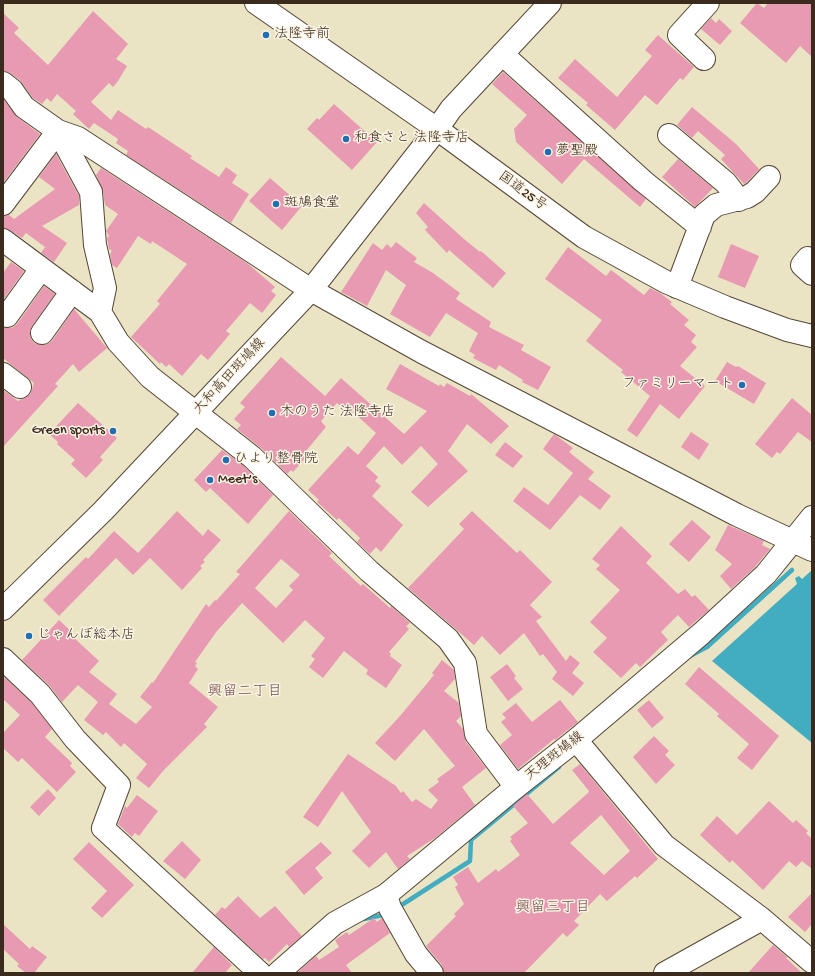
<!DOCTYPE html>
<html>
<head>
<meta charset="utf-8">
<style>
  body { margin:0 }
  #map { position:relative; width:815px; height:976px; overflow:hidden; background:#ebe4c4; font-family:"Gochi Hand",sans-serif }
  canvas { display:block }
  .frame { position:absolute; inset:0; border:4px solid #3b2a1e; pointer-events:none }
</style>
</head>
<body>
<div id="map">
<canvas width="815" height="976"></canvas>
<div class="frame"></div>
</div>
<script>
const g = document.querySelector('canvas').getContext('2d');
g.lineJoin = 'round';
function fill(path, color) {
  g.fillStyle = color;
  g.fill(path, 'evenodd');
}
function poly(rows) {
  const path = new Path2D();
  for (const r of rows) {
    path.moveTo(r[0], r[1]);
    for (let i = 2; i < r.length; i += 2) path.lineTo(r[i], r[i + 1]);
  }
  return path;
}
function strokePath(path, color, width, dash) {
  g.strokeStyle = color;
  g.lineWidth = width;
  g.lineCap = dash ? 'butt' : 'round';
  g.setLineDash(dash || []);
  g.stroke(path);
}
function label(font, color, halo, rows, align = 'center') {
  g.font = font + ' "Gochi Hand","Klee One",sans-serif';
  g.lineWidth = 3;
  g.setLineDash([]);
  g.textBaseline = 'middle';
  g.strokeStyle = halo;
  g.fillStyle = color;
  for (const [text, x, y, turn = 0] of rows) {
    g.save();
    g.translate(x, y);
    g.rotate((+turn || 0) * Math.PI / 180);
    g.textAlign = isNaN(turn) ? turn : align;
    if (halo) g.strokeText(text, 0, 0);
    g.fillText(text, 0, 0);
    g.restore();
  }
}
const water = poly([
  [812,570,812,743,712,661,797,584,795,578,799,576,802,579]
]);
const stream = poly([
  [690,656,707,647,792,570],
  [397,908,470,861,471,840,559,767],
  [364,919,388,914]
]);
const building = poly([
  [757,3,764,8,768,3,812,3,812,57,800,46,786,63,740,23],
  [93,11,128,44,116,59,127,66,118,81,113,87,109,83,91,102,111,120,118,110,146,129,148,127,192,156,190,158,219,177,226,167,237,175,232,183,249,194,231,223,126,155,128,151,116,143,118,139,94,123,89,129,73,114,76,111,57,94,51,102,47,98,42,104,33,98,20,80,10,73,3,71,3,13,19,28,14,33,48,65],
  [711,18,716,23,719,19,732,31,720,45,701,29],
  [658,35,694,67,683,80,680,78,657,105,645,95,615,130,586,105,588,103,558,78,575,59,617,97,652,56,645,50],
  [503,72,646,199,640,207,584,159,562,184,516,142,514,129,527,115,492,84],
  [3,99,17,117,40,134,3,183],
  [334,104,377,142,352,170,307,129,317,118,319,120],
  [692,107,736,144,759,169,747,182,744,184,721,159,725,155,698,131,692,138,677,125],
  [56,154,79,196,79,205,42,226,67,243,54,262,41,253,45,247,26,233,22,238,10,230,3,228,3,216,9,215,14,219,55,189,39,177],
  [678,159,713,188,695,207,662,177],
  [101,168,247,263,275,287,271,291,276,295,262,313,250,303,226,331,230,334,208,360,201,354,182,376,169,364,166,367,161,362,160,364,131,337,160,304,157,301,187,264,152,241,151,244,138,236,117,268,112,265,110,254,112,251,109,249,107,238,109,236,106,231,118,214,105,205,103,191,96,175],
  [270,178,302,206,282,230,249,201],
  [424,203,464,239,480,252,481,251,506,273,493,288,449,250,447,253,425,230,428,227,416,213],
  [396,242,417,258,414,262,433,273,460,293,456,299,491,322,489,327,524,345,521,350,551,367,538,390,522,382,523,380,499,365,496,370,473,358,475,355,469,351,478,333,446,313,430,337,390,314,406,285,386,270,367,306,341,292,373,243,382,250,387,244,391,248],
  [731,244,759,256,745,288,718,277],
  [568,247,606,276,611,270,644,295,650,288,660,293,672,302,670,304,689,320,684,325,696,335,691,342,697,347,680,366,705,386,679,419,660,404,637,437,627,430,650,396,621,372,623,370,586,341,602,320,545,279],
  [11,262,24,271,3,300,3,273],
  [44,286,55,294,32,326,30,332,31,339,34,343,41,345,48,344,52,341,74,309,107,348,79,372,73,364,55,384,58,386,3,447,3,390,18,401,30,395,34,383,3,358,3,327,12,328,17,324],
  [281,357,325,396,341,378,404,434,427,411,386,389,400,364,439,386,440,384,444,387,447,383,470,396,471,394,509,426,491,444,467,424,448,451,468,471,428,507,411,492,438,464,421,446,402,465,384,446,366,466,378,477,375,481,381,486,372,496,403,525,381,552,376,547,370,554,357,542,360,538,339,518,337,520,317,502,319,500,308,490,348,446,358,455,376,433,353,412,350,414,337,403,321,421,326,427,306,451,309,454,293,472,291,470,287,474,261,448,237,429,241,425,234,419,245,407,240,403],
  [727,362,736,367,738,366,766,383,754,404,715,381],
  [792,398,812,415,812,442,798,432,780,454,777,452,772,458,755,444],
  [78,403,117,438,100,457,103,460,86,478,71,464,75,460,57,444,58,442,49,434],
  [691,432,709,444,699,460,681,447],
  [554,434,573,448,569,452,594,472,588,479,611,496,600,510,580,495,550,530,513,501,524,487,548,505,573,473,543,449],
  [505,442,523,456,513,468,495,455],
  [222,450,244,466,273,495,248,524,210,488,206,492,194,480],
  [177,511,203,536,208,529,221,540,203,560,205,562,200,566,202,568,182,590,150,558,133,575,116,558,59,616,43,600,86,557,88,559,114,531,138,553],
  [289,511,332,553,329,556,361,586,363,584,390,608,391,606,410,623,406,626,409,629,389,652,391,654,390,656,402,665,386,688,366,674,368,670,344,651,323,678,309,667,315,659,311,656,325,638,305,620,283,643,242,603,217,631,195,662,197,663,195,666,198,669,189,683,218,707,204,724,207,727,163,771,149,788,136,778,147,764,124,743,121,747,106,732,103,735,84,720,98,702,78,685,62,702,49,685,22,660,59,620,73,633,71,635,99,661,89,672,117,694,109,704,136,724,152,707,140,697,152,682,153,683,206,604,209,607,215,600,216,601,240,574,236,572],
  [281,559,300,575,289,586,293,590,276,608,255,588],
  [472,511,517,553,520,550,552,582,530,605,542,617,536,621,566,661,570,655,580,663,572,673,584,683,573,696,552,679,557,672,543,654,540,656,524,633,500,655,482,636,474,645,408,588,464,529,459,524],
  [692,520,711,537,689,562,669,544],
  [728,525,764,541,762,545,770,549,754,568,731,589,720,576,732,564,715,550],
  [621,526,652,556,646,563,678,594,685,589,692,597,695,595,709,610,689,627,678,615,661,632,668,640,640,667,636,663,621,678,593,652,607,638,590,622,620,590,596,569,600,565,592,559],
  [442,660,454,670,455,679,444,691,459,703,461,716,456,721,463,729,466,742,486,768,462,787,475,805,435,838,407,856,410,859,398,869,386,852,369,868,352,851,371,832,342,791,318,827,303,817,348,754,396,786,401,793,403,791,412,802,416,799,431,809,438,800,428,790,439,782,437,779,455,766,424,729,395,761,375,743,400,716,434,675,432,673],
  [507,664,516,676,514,678,523,689,508,701,490,677],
  [699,667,779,736,752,770,737,758,749,744,717,716,719,714,685,684],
  [5,678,31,702,52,729,45,737,72,763,70,766,76,772,57,792,22,758,18,762,3,748,3,733,20,715,3,699,3,680],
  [560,700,578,722,555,740,554,739,518,769,500,745,512,735,501,722,506,718,502,714,516,703,532,722],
  [649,700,664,718,652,728,637,710],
  [654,736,669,751,665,755,675,765,656,784,633,757],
  [580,764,658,859,637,878,635,876,607,901,600,894,574,921,579,925,567,937,563,933,524,973,444,973,442,965,426,946,456,916,454,914,464,904,455,887,458,885,453,877,468,867,478,883,496,869,498,872,520,855,510,841,512,839,510,837,528,823,513,806,527,794,553,824,588,793,589,791,572,770],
  [601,815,630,851,604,875,570,843],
  [48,789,56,798,39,816,30,807],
  [137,795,158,811,139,836,135,833,132,837,118,824,125,806,127,808],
  [769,801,793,823,796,820,808,831,806,833,812,839,812,869,802,861,796,867,789,861,763,890,732,860,730,863,700,835,717,816,737,835],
  [182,841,201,860,185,879,163,861],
  [89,842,134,885,102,918,91,908,107,891,73,859],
  [321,842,332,853,315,868,323,878,304,895,285,872],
  [812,893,812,924,805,932,788,917],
  [238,896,260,918,275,906,302,936,289,947,287,944,269,962,265,958,263,959,215,915,222,907,225,909],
  [374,918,377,922,382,918,390,933,346,965,352,973,297,973,316,956,319,960,339,947,335,940,347,932,349,935],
  [3,924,30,949,32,946,47,957,34,973,26,973,17,966,19,964,3,949],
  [773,945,787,957,786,958,802,973,748,973],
  [214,947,232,965,225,973,192,973]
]);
const minor = poly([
  [502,54,643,181,700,227],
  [704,59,679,35,708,3],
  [3,83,12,90,24,107,58,131,78,138,311,290,422,352,737,515,812,550],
  [437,129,451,109,550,3],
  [669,135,726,183,739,200],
  [3,204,58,131,91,192,95,245,105,288,100,312,118,342,150,377,252,457,369,571,448,639,465,663,476,734,516,787],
  [3,240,100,312],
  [808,258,802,265,812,274],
  [677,287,704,215,716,205,747,197,755,192,769,177],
  [7,316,41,269],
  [42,333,72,291],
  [3,374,20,387],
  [3,659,40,694,75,739,119,785,103,828,260,973],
  [576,740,664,845,762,919,812,962],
  [386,895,390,908,416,954,432,973],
  [665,973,762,919]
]);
const major = poly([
  [3,609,103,511,311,290,437,129],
  [278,973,335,923,386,895,516,787,576,740,702,633,766,574,812,517]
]);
const highway = poly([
  [256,3,437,129,584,237,666,282,725,307,787,330,812,336]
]);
const markers = [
  [266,35,4,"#1f6fb2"],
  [346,139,4,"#1f6fb2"],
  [548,152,4,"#1f6fb2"],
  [276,204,4,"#1f6fb2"],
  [742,385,4,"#1f6fb2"],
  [272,413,4,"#1f6fb2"],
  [113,431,4,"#1f6fb2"],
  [226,460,4,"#1f6fb2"],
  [210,480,4,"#1f6fb2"],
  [29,636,4,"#1f6fb2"]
];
const poiNames = [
  ["法隆寺前",274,35],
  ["和食さと 法隆寺店",354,139],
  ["夢聖殿",556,152],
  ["斑鳩食堂",284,204],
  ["ファミリーマート",734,385,"right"],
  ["木のうた 法隆寺店",280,413],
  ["Green sports",105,431,"right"],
  ["ひより整骨院",234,460],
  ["Meet’s",218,480],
  ["じゃんぼ総本店",37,636]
];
const streetNames = [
  ["国道25号",522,192,36],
  ["大和高田斑鳩線",230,377,-47],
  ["天理斑鳩線",555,757,-38]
];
const neighbourhoodNames = [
  ["興留二丁目",245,693],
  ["興留三丁目",553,909]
];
fill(water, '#42adc1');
strokePath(stream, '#42adc1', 4.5);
fill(building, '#e79ab2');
strokePath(minor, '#554637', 24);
strokePath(major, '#554637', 24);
strokePath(highway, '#554637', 24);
strokePath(minor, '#fff', 22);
strokePath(major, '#fff', 22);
strokePath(highway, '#fff', 22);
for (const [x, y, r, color] of markers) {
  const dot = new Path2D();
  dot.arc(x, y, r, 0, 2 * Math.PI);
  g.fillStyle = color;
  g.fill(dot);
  strokePath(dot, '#fcf5e5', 1.5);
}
label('14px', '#3b2a1e', '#fcf5e5', poiNames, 'left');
label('14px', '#3b2a1e', '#fcf5e5', streetNames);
label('15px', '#775152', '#fcf5e5', neighbourhoodNames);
</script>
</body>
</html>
